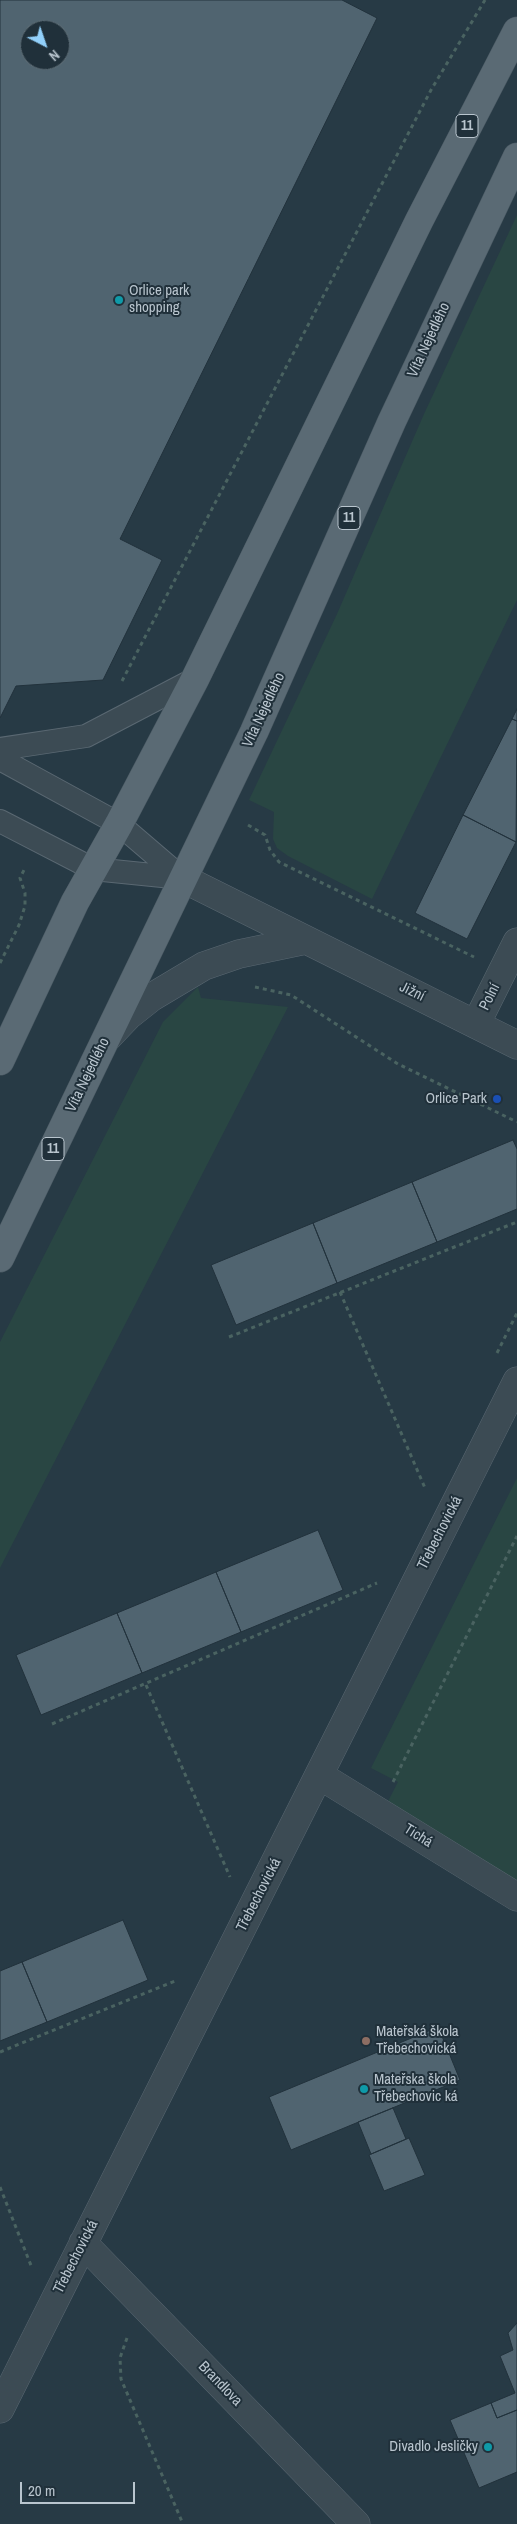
<!DOCTYPE html>
<html>
<head>
<meta charset="utf-8">
<style>
  body { margin:0 }
  #map { position:relative; width:517px; height:2524px; overflow:hidden; background:#273a45; font-family:"Archivo Narrow",sans-serif }
  canvas { display:block }
  .north { position:absolute; left:20px; top:20px; width:50px; height:50px; box-sizing:border-box; background:#20303a; border:1px solid #5d6c75; border-radius:50%; rotate:139deg; font-size:14px; font-weight:700; line-height:20px; text-align:center; color:#b9c5ce }
  .north::after { content:''; display:block; margin:auto; width:18px; height:22px; background:#92d0fa; clip-path:polygon(50% 0,100% 100%,50% 72%,0 100%) }
  .scale { position:absolute; left:20px; top:2482px; width:115px; height:22px; box-sizing:border-box; border:2px solid #b9c5ce; border-top:0; padding-left:6px; font-size:15px; line-height:18px; white-space:nowrap; color:#b9c5ce; -webkit-text-stroke:4px #20303a; paint-order:stroke }
</style>
</head>
<body>
<div id="map">
<canvas width="517" height="2524"></canvas>
<div class="north">N</div>
<div class="scale">20 m</div>
</div>
<script>
const g = document.querySelector('canvas').getContext('2d');
g.lineJoin = 'round';
function fill(path, color) {
  g.fillStyle = color;
  g.fill(path, 'evenodd');
}
function poly(rows) {
  const path = new Path2D();
  for (const r of rows) {
    path.moveTo(r[0], r[1]);
    for (let i = 2; i < r.length; i += 2) path.lineTo(r[i], r[i + 1]);
  }
  return path;
}
function strokePath(path, color, width, dash) {
  g.strokeStyle = color;
  g.lineWidth = width;
  g.lineCap = dash ? 'butt' : 'round';
  g.setLineDash(dash || []);
  g.stroke(path);
}
function label(font, color, halo, rows, align = 'center') {
  g.font = font + ' "Archivo Narrow",sans-serif';
  g.lineWidth = 4;
  g.setLineDash([]);
  g.textBaseline = 'middle';
  g.strokeStyle = halo;
  g.fillStyle = color;
  for (const [text, x, y, turn = 0] of rows) {
    g.save();
    g.translate(x, y);
    g.rotate((+turn || 0) * Math.PI / 180);
    g.textAlign = isNaN(turn) ? turn : align;
    if (halo) g.strokeText(text, 0, 0);
    g.fillText(text, 0, 0);
    g.restore();
  }
}
const green = poly([
  [517,215,517,600,372,899,288,856,277,848,273,839,274,812,249,800,337,614,424,414],
  [198,987,201,998,288,1007,0,1568,0,1342,163,1022],
  [517,1478,517,1885,386,1805,398,1782,371,1768]
]);
const building = poly([
  [0,0,342,0,377,18,120,539,162,560,103,680,16,686,0,718,0,0],
  [30,30,60,30,60,60,30,60,30,30],
  [517,709,517,721,512,719,517,709],
  [512,719,517,721,516,842,463,815,512,719],
  [463,815,516,842,467,939,415,913,463,815],
  [513,1140,517,1149,517,1209,437,1242,412,1182,513,1140],
  [412,1182,437,1242,337,1283,313,1223,412,1182],
  [313,1223,337,1283,236,1325,211,1265,313,1223],
  [318,1530,343,1590,241,1632,216,1572,318,1530],
  [216,1572,241,1632,142,1673,117,1613,216,1572],
  [117,1613,142,1673,41,1715,16,1655,117,1613],
  [123,1920,148,1980,47,2022,22,1962,123,1920],
  [22,1962,47,2022,0,2041,0,1971,22,1962],
  [438,2027,447,2048,455,2044,457,2049,449,2053,460,2080,291,2150,269,2097,438,2027],
  [393,2108,406,2139,371,2154,358,2122,393,2108],
  [409,2138,425,2175,384,2191,369,2155,409,2138],
  [517,2323,517,2410,497,2418,491,2403,515,2393,500,2356,513,2350,508,2333,517,2323],
  [491,2403,497,2418,517,2410,517,2472,479,2488,450,2420,491,2403]
]);
const path = poly([
  [122,681,431,90,485,0],
  [248,825,265,835,270,850,279,862,474,957],
  [0,963,19,925,25,906,25,893,20,878,25,868],
  [255,987,291,995,398,1064,517,1122],
  [340,1292,425,1488],
  [229,1337,517,1222],
  [497,1353,517,1313],
  [146,1685,230,1877],
  [52,1724,377,1583],
  [393,1782,517,1536],
  [0,2052,175,1981],
  [0,2187,32,2268],
  [127,2338,120,2358,121,2379,183,2524]
]);
const lane = poly([
  [0,749,86,736,195,679],
  [0,759,119,824,182,878],
  [0,821,93,869,182,878]
]);
const street = poly([
  [182,878,517,1045],
  [476,1024,517,942],
  [108,1037,128,1016,152,997,204,966,239,954,306,940],
  [319,1775,517,1897],
  [83,2243,356,2524],
  [0,2409,517,1381]
]);
const primary = poly([
  [0,1061,75,902,119,824,195,679,419,221,517,31],
  [0,1258,254,732,392,421,517,157]
]);
const markers = [
  [119,300,5,"#0f9aa8"],
  [497,1099,5,"#1a4fb4"],
  [366,2041,5,"#8d6e63"],
  [364,2089,5,"#0f9aa8"],
  [488,2447,5,"#0f9aa8"]
];
const shields = [
  [467,126,22],
  [349,518,22],
  [53,1149,22]
];
const shieldNames = [
  ["11",467,126],
  ["11",349,518],
  ["11",53,1149]
];
const poiNames = [
  ["Orlice park",129,291],
  ["shopping",129,308],
  ["Orlice Park",487,1099,"right"],
  ["Mateřská škola",376,2032],
  ["Třebechovická",376,2049],
  ["Mateřska škola",374,2080],
  ["Třebechovic ká",374,2097],
  ["Divadlo Jesličky",478,2447,"right"]
];
const streetNames = [
  ["Víta Nejedlého",429,340,-65],
  ["Víta Nejedlého",264,710,-65],
  ["Jižní",412,992,26],
  ["Polní",490,997,-64],
  ["Víta Nejedlého",88,1075,-64],
  ["Třebechovická",440,1533,-63],
  ["Tichá",418,1836,32],
  ["Třebechovická",259,1895,-63],
  ["Třebechovická",76,2257,-63],
  ["Brandlova",220,2384,46]
];
fill(green, '#294643');
fill(building, '#506470');
strokePath(building, '#22323c', 1);
strokePath(lane, '#5a6872', 24);
strokePath(street, '#5a6872', 29);
strokePath(primary, '#485761', 29);
strokePath(path, '#4a6361', 3, [4, 4]);
strokePath(lane, '#3c4b54', 22);
strokePath(street, '#3c4b54', 28);
strokePath(primary, '#5a6a74', 28);
for (const [x, y, r, color] of markers) {
  const dot = new Path2D();
  dot.arc(x, y, r, 0, 2 * Math.PI);
  g.fillStyle = color;
  g.fill(dot);
  strokePath(dot, '#20303a', 2);
}
for (const [x, y, w] of shields) {
  const box = new Path2D();
  box.roundRect(x - w / 2, y - 11.5, w, 23, 4);
  g.fillStyle = '#20303a';
  g.fill(box);
  strokePath(box, '#b9c5ce', 1);
}
label('bold 14px', '#b9c5ce', null, shieldNames);
label('15px', '#b9c5ce', '#20303a', poiNames, 'left');
label('15px', '#b9c5ce', '#20303a', streetNames);
</script>
</body>
</html>
